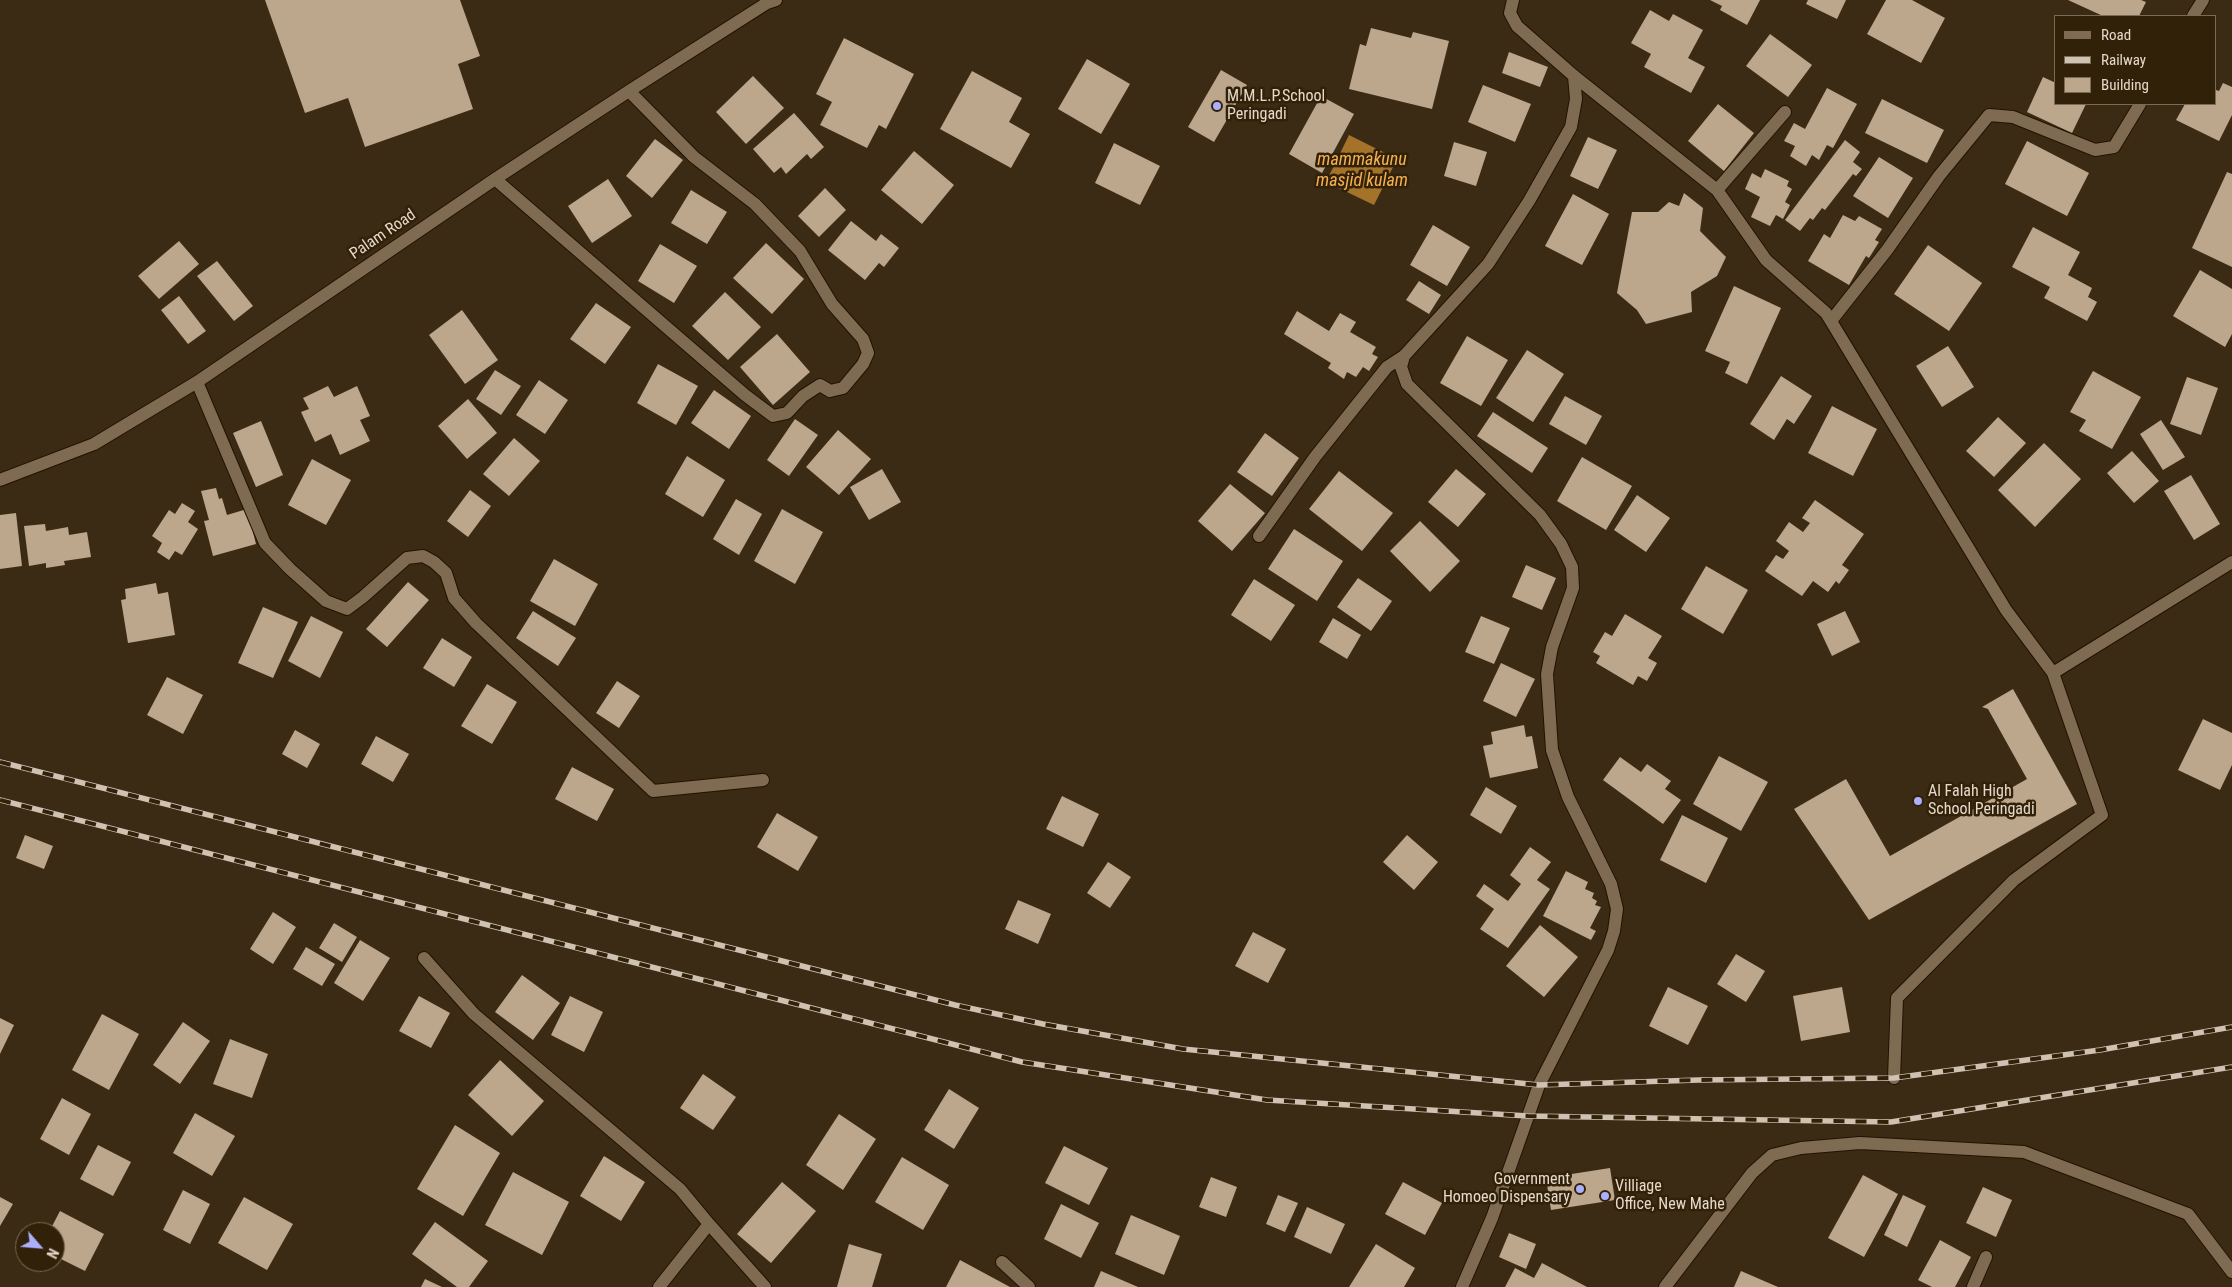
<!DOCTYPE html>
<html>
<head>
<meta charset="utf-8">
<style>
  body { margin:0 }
  #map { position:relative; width:2232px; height:1287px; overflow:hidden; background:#3c2b14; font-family:"Roboto Condensed",sans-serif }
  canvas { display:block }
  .legend { position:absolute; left:2054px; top:15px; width:162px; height:90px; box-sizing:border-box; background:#322109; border:1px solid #7a6b57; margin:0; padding:6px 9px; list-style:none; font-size:15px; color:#e5d9cb }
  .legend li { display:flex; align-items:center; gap:10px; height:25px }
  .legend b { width:25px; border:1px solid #7a6b57 }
  .north { position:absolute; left:15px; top:1222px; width:50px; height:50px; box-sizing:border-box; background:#322109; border:1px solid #7a6b57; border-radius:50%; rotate:117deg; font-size:14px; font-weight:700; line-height:20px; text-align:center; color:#e5d9cb }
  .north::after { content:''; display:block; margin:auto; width:18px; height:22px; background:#acaffb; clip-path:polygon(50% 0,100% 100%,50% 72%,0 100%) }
</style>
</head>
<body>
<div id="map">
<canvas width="2232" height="1287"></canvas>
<ul class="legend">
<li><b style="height:6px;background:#7f6b52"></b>Road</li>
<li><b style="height:6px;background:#cfc2b3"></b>Railway</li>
<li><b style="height:14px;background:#bca68c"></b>Building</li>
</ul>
<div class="north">N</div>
</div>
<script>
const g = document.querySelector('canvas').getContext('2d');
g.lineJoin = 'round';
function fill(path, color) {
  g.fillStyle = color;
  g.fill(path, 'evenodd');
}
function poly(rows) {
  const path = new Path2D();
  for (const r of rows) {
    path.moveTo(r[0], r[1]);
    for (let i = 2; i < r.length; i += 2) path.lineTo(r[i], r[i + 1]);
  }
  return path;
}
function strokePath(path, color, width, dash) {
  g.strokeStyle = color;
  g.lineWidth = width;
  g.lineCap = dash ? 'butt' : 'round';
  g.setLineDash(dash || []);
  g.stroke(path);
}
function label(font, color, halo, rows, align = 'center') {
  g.font = font + ' "Roboto Condensed",sans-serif';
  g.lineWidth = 5;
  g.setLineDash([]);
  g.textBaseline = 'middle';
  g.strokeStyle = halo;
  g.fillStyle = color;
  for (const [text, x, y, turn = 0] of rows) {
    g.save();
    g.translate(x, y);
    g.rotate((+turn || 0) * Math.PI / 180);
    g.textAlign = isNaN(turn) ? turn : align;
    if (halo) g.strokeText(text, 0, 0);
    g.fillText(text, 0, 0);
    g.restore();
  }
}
const water = poly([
  [1349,135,1397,159,1374,205,1326,182]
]);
const building = poly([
  [265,0,460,0,480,56,458,64,473,109,365,147,348,98,305,113],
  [1710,0,1760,0,1747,25,1720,10,1722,6],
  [1808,0,1846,0,1837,19,1806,4],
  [1886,0,1912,0,1945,18,1921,63,1867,34],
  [2068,0,2141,0,2146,2,2139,16,2103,16],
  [1650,10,1669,21,1673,14,1703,30,1688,58,1705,67,1691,93,1644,67,1651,54,1631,43],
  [1371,28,1411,38,1413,32,1449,41,1432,109,1349,89,1360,44,1366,46],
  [1770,34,1812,65,1788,97,1746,66],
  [844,38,914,74,886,129,879,125,867,148,820,125,832,102,816,94],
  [1509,52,1548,67,1540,87,1502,73],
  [1087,59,1130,84,1101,134,1058,109],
  [1221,70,1247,85,1214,142,1188,127],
  [972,71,1022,98,1009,122,1030,134,1011,168,940,129],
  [753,76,784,108,746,144,716,112],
  [2043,77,2056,83,2056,104,2086,104,2072,133,2027,112],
  [2223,83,2232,87,2232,115,2219,141,2176,120,2185,104,2216,104,2216,90,2219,91],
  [1483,85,1531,104,1515,142,1468,122],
  [1827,88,1857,104,1833,148,1827,145,1819,160,1812,155,1806,166,1790,156,1795,146,1784,141,1794,123,1805,129],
  [1321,96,1354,114,1322,173,1289,154],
  [1882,99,1944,130,1927,163,1865,133],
  [1718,104,1754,133,1724,171,1688,141],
  [794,113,824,147,811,159,807,154,786,174,781,167,774,173,753,149],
  [1588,137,1617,150,1598,189,1570,176],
  [655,139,683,160,652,198,626,176],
  [1845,140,1860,152,1853,162,1862,169,1856,176,1853,174,1825,210,1822,208,1813,220,1810,218,1800,231,1785,220],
  [2027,141,2089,173,2067,216,2005,184],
  [1454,142,1487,152,1476,186,1444,176],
  [1114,143,1160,166,1140,205,1095,183],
  [914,151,954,185,922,224,881,190],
  [1879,157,1913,178,1888,218,1853,196],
  [1765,169,1789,181,1787,186,1792,189,1785,202,1790,205,1783,219,1776,215,1770,226,1751,217,1760,197,1745,189,1752,173,1761,178],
  [2227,172,2232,174,2232,267,2192,248],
  [608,179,632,216,592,243,568,206],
  [825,188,846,210,819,237,798,216],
  [691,190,727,212,707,244,671,223],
  [1684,193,1703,208,1700,231,1726,257,1717,276,1691,292,1692,312,1646,324,1637,310,1617,293,1632,212,1658,212,1669,202,1679,206],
  [1573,194,1609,214,1582,265,1545,246],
  [1843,215,1855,221,1859,216,1882,229,1875,240,1879,242,1869,258,1866,256,1849,285,1808,261,1824,234,1830,238],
  [851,221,876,241,881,234,899,248,884,267,879,263,865,280,828,250],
  [1433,225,1470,247,1447,286,1410,265],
  [2033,227,2080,252,2068,275,2092,288,2088,297,2097,302,2087,321,2044,298,2050,287,2012,267],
  [179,241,199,264,159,299,138,276],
  [766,243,804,279,772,314,733,278],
  [660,244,697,266,674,303,638,281],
  [1928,245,1982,283,1949,331,1894,294],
  [217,261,253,306,234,321,197,276],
  [2200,270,2232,289,2232,334,2225,347,2173,316],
  [1419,281,1441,295,1429,314,1406,300],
  [1734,286,1781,308,1747,384,1725,373,1730,362,1705,351],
  [725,292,761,327,728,360,692,326],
  [179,296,206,331,188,344,161,310],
  [596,303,631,327,605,364,570,339],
  [462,310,498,360,465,384,429,335],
  [1297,311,1329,331,1340,313,1356,322,1350,332,1376,347,1372,354,1378,357,1369,371,1363,367,1356,377,1347,372,1344,379,1328,368,1331,363,1284,334],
  [777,334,810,372,773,405,740,367],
  [1467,336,1508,360,1481,406,1440,383],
  [1948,346,1974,387,1942,407,1916,366],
  [1527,350,1564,374,1533,422,1496,398],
  [658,364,698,386,676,425,637,403],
  [495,370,521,386,501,415,476,399],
  [2093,371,2141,397,2112,449,2079,431,2086,420,2070,412],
  [1781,376,1812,396,1794,424,1787,419,1774,440,1750,424],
  [2187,377,2218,388,2201,435,2170,424],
  [539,380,568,400,545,434,516,415],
  [328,386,334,397,357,386,370,416,360,420,370,441,340,455,331,434,315,442,301,412,309,409,303,398],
  [714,390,751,416,729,449,691,423],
  [1565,396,1602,416,1586,445,1549,424],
  [468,399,497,433,467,459,438,426],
  [1832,406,1877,429,1853,476,1808,453],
  [1493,412,1548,448,1532,473,1477,436],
  [1998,417,2026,443,1994,477,1966,451],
  [795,419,818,435,789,476,767,460],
  [2161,420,2185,457,2163,470,2140,434],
  [261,421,283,475,256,487,233,433],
  [838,430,871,459,839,495,806,467],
  [1265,433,1299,458,1272,496,1237,472],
  [514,438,540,461,509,496,483,474],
  [2044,443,2081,479,2035,527,1998,490],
  [2132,451,2159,481,2134,503,2107,473],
  [687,456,725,480,703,517,665,494],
  [1582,457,1632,486,1606,530,1557,501],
  [312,459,351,480,326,525,288,505],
  [882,469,901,502,869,520,850,487],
  [1456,469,1486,494,1458,527,1428,502],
  [1339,471,1393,513,1362,551,1309,509],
  [2191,475,2220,524,2194,540,2164,491],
  [1230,484,1265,513,1232,551,1198,521],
  [216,488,219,499,222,498,227,515,247,509,256,544,213,556,204,521,209,520,201,491],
  [470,490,491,506,468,537,447,521],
  [1637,495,1670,518,1646,552,1614,530],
  [736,499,762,514,739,555,713,539],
  [1815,500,1864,534,1842,565,1849,570,1839,584,1836,581,1828,592,1813,581,1802,596,1765,571,1776,555,1783,559,1789,551,1776,541,1789,522,1803,532,1810,523,1802,518],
  [182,503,195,511,188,522,198,529,182,555,175,551,169,560,157,552,162,543,152,536,169,510,175,514],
  [782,509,823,532,795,584,754,561],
  [16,513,22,566,0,569,0,515],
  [1420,521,1460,561,1430,592,1390,551],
  [45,524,46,531,68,527,69,535,87,532,91,557,64,561,65,565,46,568,46,563,29,566,24,526],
  [1294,529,1343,561,1317,601,1268,569],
  [554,559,598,584,575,626,530,601],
  [1526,565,1556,578,1542,610,1512,597],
  [1706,566,1748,590,1723,634,1681,609],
  [1358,578,1392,601,1371,631,1337,607],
  [1254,579,1295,605,1271,641,1231,615],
  [408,582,429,600,387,647,366,629],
  [156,583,158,594,168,592,175,635,128,643,121,600,126,599,125,589],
  [263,607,298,622,273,678,238,663],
  [533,611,576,638,558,666,516,638],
  [1845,611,1860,642,1832,656,1817,624],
  [1625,614,1662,636,1648,658,1657,663,1647,681,1638,676,1633,685,1596,663,1600,656,1593,652,1605,632,1612,636],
  [311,616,343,632,320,678,288,661],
  [1481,616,1510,628,1494,664,1465,652],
  [1333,618,1361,635,1347,659,1319,642],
  [442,638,472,657,454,687,423,668],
  [1501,663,1535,679,1516,717,1483,701],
  [167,677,203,695,183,734,147,715],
  [617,681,640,696,619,728,596,713],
  [487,684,517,702,492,744,461,726],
  [2013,689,2077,804,1869,920,1794,809,1846,779,1890,856,2027,779,1988,709,1982,707],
  [2203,719,2232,733,2232,765,2220,790,2178,770],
  [1524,725,1526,737,1532,736,1538,768,1490,778,1483,746,1493,744,1491,732],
  [295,730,320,744,307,768,282,754],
  [376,736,409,754,393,782,361,764],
  [1719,756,1768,782,1741,831,1693,804],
  [1620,757,1641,772,1647,764,1671,781,1665,789,1681,800,1663,824,1603,780],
  [572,767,614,789,597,821,555,799],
  [1486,787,1517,806,1501,834,1470,815],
  [1062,796,1099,814,1083,847,1046,829],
  [777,813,818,837,798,871,757,847],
  [1682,815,1728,838,1706,883,1660,860],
  [25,835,53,846,44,869,16,858],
  [1407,835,1438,862,1414,890,1383,862],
  [1530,847,1551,862,1537,880,1550,889,1508,948,1480,929,1494,909,1476,896,1484,884,1508,901,1521,884,1510,875],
  [1108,862,1131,877,1110,908,1087,893],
  [1566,871,1588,882,1585,889,1594,893,1592,898,1597,901,1595,905,1601,907,1590,928,1596,931,1591,940,1543,916],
  [1018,900,1051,914,1038,944,1005,929],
  [273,912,296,927,273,964,250,949],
  [334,923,357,937,342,962,319,948],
  [1540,925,1578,957,1544,997,1506,966],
  [1253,932,1286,949,1268,983,1235,966],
  [360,940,390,958,363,1001,334,983],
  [306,947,335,964,322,986,293,969],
  [1736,954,1765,971,1746,1002,1717,984],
  [522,975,560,1003,533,1040,495,1012],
  [1668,987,1708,1006,1688,1045,1649,1026],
  [1842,987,1850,1032,1801,1041,1793,996],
  [419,996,450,1013,431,1048,399,1031],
  [570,996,603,1012,584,1052,551,1035],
  [102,1014,139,1034,109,1090,72,1070],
  [0,1018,14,1025,0,1054],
  [183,1022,210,1041,180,1084,153,1065],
  [230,1039,268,1054,252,1098,213,1084],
  [500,1060,544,1101,512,1136,468,1095],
  [703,1074,736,1097,713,1130,680,1108],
  [949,1089,979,1108,954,1149,924,1130],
  [62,1098,91,1114,69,1155,40,1139],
  [195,1113,235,1136,212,1176,173,1153],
  [839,1114,876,1139,843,1190,806,1165],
  [455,1125,500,1153,463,1216,417,1189],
  [98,1145,131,1162,113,1196,80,1179],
  [1064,1146,1108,1168,1089,1205,1045,1183],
  [604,1156,645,1182,621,1221,580,1196],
  [902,1157,949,1185,923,1230,875,1202],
  [1610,1168,1615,1200,1551,1210,1546,1178],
  [513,1172,569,1202,542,1255,485,1225],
  [1863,1175,1898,1194,1864,1257,1828,1238],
  [1211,1177,1237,1187,1226,1217,1199,1207],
  [782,1182,816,1211,771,1263,737,1234],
  [1403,1182,1442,1203,1425,1235,1385,1214],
  [1983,1187,2012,1200,1996,1237,1966,1223],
  [183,1190,210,1204,190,1244,163,1230],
  [1278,1195,1298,1203,1285,1232,1266,1224],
  [1903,1195,1926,1206,1907,1247,1884,1235],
  [0,1197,13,1204,0,1226],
  [244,1197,293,1224,267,1270,218,1243],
  [1061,1204,1099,1223,1081,1258,1044,1239],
  [1307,1207,1345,1224,1331,1254,1294,1237],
  [60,1211,104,1234,85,1271,55,1256,55,1232,49,1232],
  [1131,1215,1180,1236,1164,1275,1115,1254],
  [435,1222,488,1261,469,1287,457,1287,412,1254],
  [1509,1233,1536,1244,1526,1269,1499,1257],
  [1940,1240,1971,1257,1955,1287,1932,1287,1918,1280],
  [849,1244,882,1254,872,1287,837,1287],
  [1376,1244,1415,1268,1404,1287,1349,1287],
  [960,1260,1010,1287,946,1287],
  [1542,1263,1587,1287,1505,1287,1515,1268,1534,1278],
  [1101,1271,1138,1287,1094,1287],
  [1741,1271,1778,1287,1734,1287],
  [425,1279,442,1287,421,1287]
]);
const street = poly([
  [2193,16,2203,0],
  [1574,76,1717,190,1766,260,1826,313,2006,610,2053,673],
  [495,179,745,395,773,416,787,413,803,396,820,385,830,391,843,388,863,364,868,353,863,339,832,304,800,251,755,204,694,157,629,91],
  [1717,190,1785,112],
  [1831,321,1887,250,1939,176,1989,115,2013,117,2095,150,2114,147,2140,104],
  [197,382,265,543,290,569,326,601,347,609,363,597,407,558,423,556,434,562,446,573,454,598,476,623,653,791,763,780],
  [0,480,94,444,197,382,495,179,629,91,767,3,776,0],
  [1259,536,1315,457,1387,367,1404,356],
  [424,958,474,1014,680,1189,709,1224,659,1287],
  [1894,1078,1897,998,2014,880,2102,815,2053,673,2232,562],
  [709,1224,765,1287],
  [1002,1262,1029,1287],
  [1665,1287,1752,1173,1772,1155,1801,1148,1860,1143,2024,1152,2188,1214,2232,1272],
  [1973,1287,1986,1257]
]);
const secondary = poly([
  [1462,1287,1492,1218,1539,1085,1608,950,1614,931,1617,909,1611,884,1568,797,1552,750,1547,674,1552,647,1573,588,1572,567,1561,544,1540,515,1407,384,1401,367,1404,356,1488,264,1529,201,1571,127,1576,99,1574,76,1517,26,1510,13,1513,0]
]);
const rail = poly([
  [0,762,955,1005,1043,1024,1183,1049,1539,1085,1699,1080,1894,1078,2100,1050,2232,1027],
  [0,800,1022,1062,1267,1100,1528,1116,1891,1122,2232,1067]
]);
const markers = [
  [1217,106,5,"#acaffb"],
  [1918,801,5,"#acaffb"],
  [1580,1189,5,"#acaffb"],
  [1605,1196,5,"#acaffb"]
];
const poiNames = [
  ["M.M.L.P.School",1227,97],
  ["Peringadi",1227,115],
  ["Al Falah High",1928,792],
  ["School Peringadi",1928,810],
  ["Government",1570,1180,"right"],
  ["Homoeo Dispensary",1570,1198,"right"],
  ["Villiage",1615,1187],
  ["Office, New Mahe",1615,1205]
];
const streetNames = [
  ["Palam Road",383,235,-34]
];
const waterNames = [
  ["mammakunu",1362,160],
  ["masjid kulam",1362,181]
];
fill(water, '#a5722a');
fill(building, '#bca68c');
strokePath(street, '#231200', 14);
strokePath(secondary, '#231200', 14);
strokePath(street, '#7f6b52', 12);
strokePath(secondary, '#7f6b52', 12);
strokePath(rail, '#cfc2b3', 5.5);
strokePath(rail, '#322109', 4, [11]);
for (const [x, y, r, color] of markers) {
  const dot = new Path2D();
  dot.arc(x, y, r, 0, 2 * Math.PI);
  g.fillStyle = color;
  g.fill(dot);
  strokePath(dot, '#322109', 2);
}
label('16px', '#e5d9cb', '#322109', poiNames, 'left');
label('16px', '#e5d9cb', '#322109', streetNames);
label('italic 18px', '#f7b151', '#322109', waterNames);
</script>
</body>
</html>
